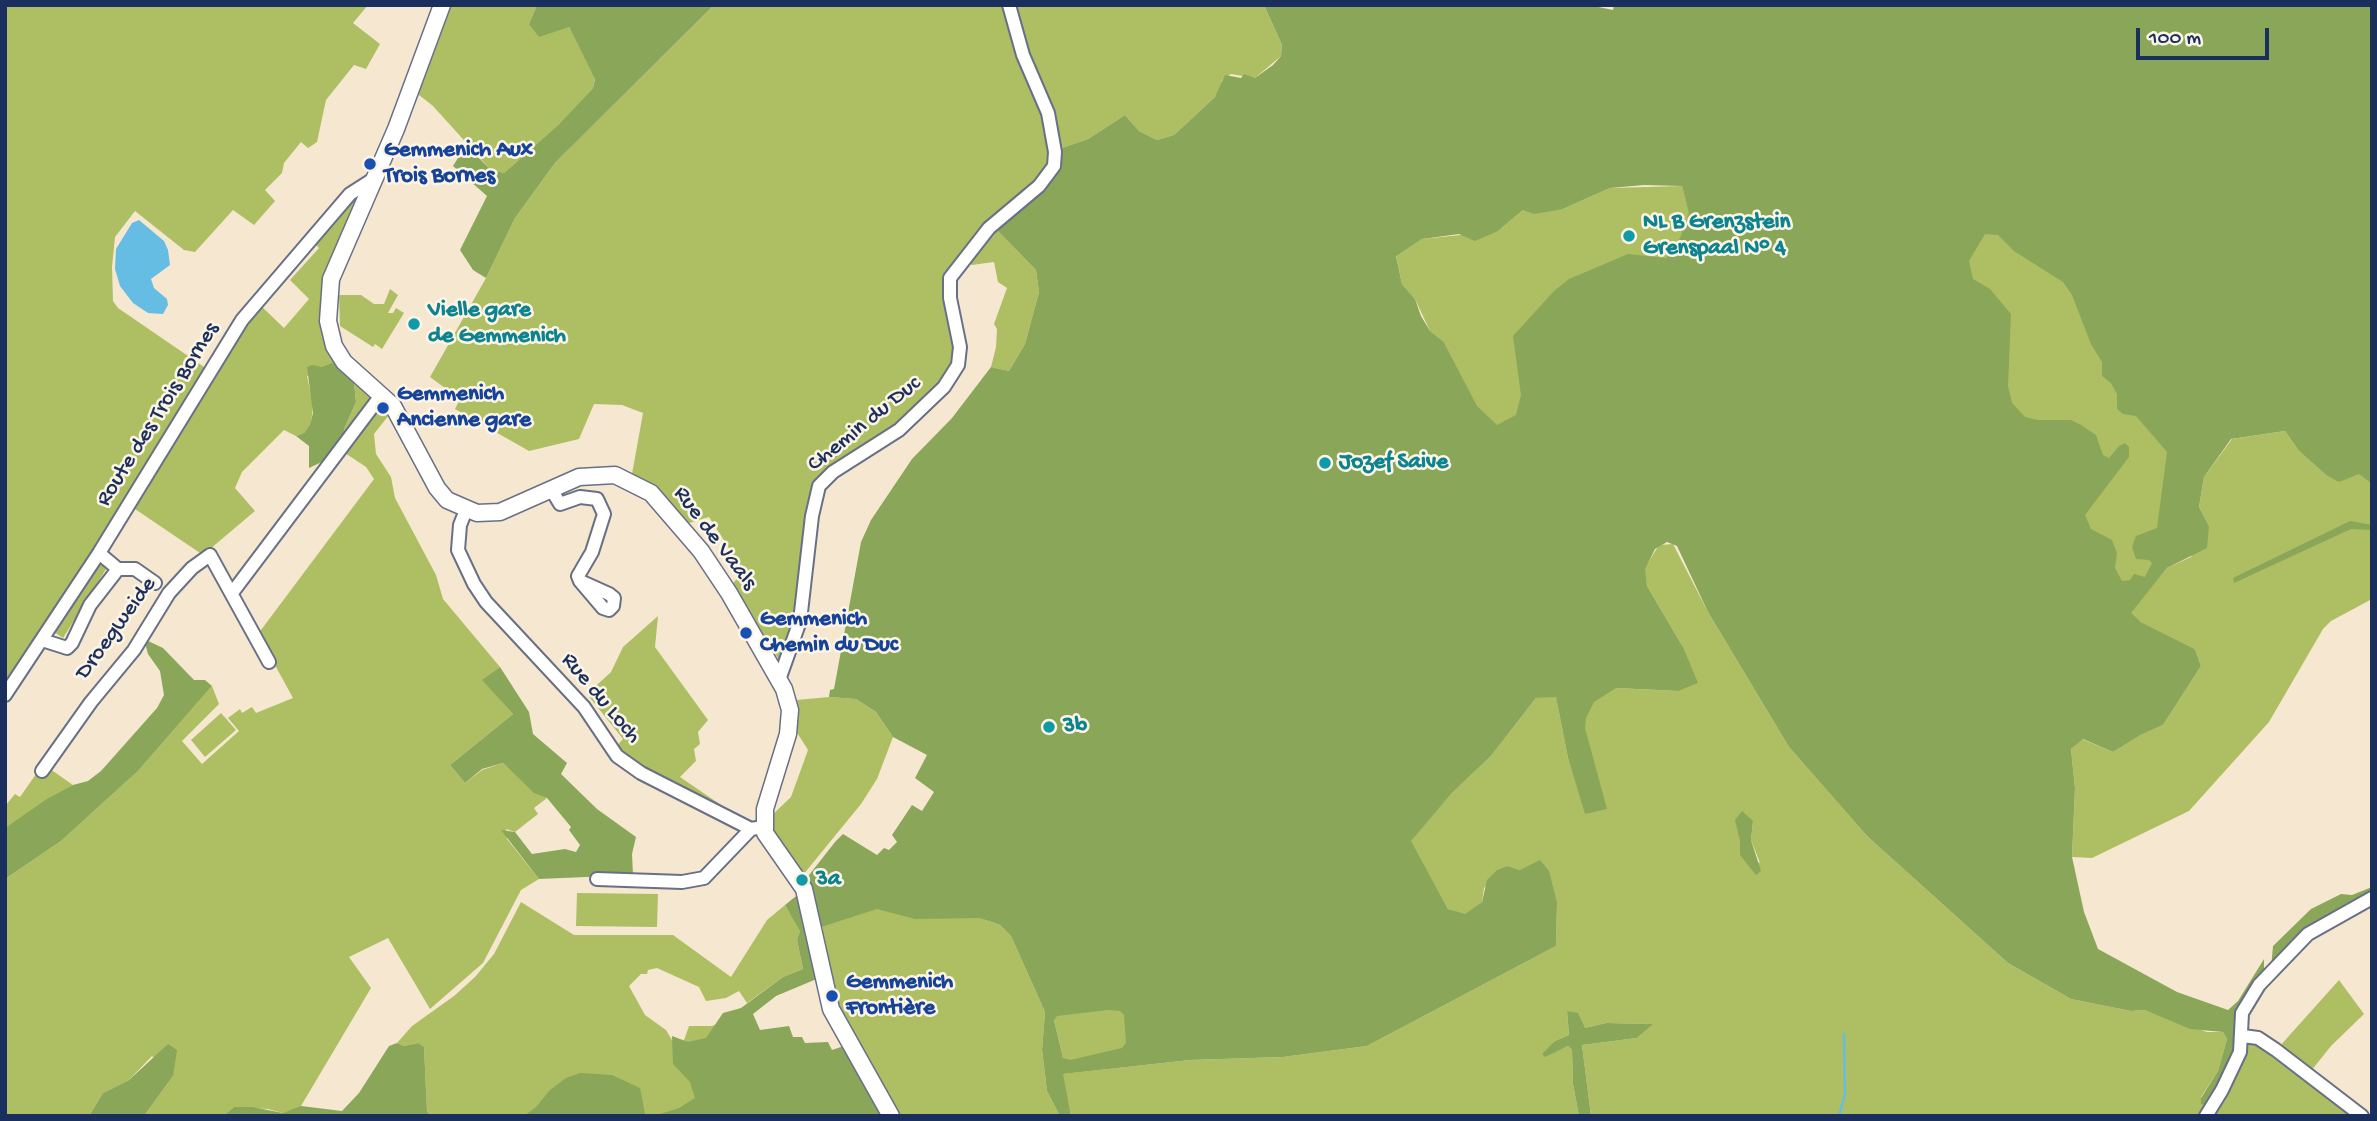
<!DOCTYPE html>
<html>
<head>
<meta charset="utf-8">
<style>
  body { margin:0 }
  #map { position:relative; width:2377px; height:1121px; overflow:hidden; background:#f6e8d0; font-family:"Gochi Hand",sans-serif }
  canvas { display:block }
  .frame { position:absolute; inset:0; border:7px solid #1b2f5e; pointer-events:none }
  .scale { position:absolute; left:2136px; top:28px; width:133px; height:32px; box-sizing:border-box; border:4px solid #1b2f5e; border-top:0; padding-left:9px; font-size:21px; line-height:24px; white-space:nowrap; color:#1b2f5e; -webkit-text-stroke:5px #fcf5e5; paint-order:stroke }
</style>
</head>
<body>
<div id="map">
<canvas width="2377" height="1121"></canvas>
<div class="frame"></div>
<div class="scale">100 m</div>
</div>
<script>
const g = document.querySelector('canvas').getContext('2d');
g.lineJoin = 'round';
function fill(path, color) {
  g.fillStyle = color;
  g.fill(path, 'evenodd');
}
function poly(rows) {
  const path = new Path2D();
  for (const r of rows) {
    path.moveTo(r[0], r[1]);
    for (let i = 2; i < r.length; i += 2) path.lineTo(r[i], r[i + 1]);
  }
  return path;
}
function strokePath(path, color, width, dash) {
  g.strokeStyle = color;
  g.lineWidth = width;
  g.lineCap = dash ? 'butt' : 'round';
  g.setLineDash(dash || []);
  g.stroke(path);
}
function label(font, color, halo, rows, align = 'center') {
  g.font = font + ' "Gochi Hand",sans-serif';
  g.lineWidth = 5;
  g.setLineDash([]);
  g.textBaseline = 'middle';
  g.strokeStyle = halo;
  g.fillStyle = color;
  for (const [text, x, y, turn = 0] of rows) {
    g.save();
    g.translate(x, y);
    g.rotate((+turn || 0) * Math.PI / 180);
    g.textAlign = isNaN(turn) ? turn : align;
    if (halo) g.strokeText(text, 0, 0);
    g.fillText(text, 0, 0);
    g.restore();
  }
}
const green = poly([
  [5,5,368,5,353,23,380,44,366,69,354,65,326,100,317,142,308,148,301,142,284,163,282,173,265,190,275,201,254,225,233,210,195,252,184,250,135,211,115,237,112,267,113,301,118,308,207,369,148,468,5,689],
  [448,5,537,5,529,24,569,27,595,78,593,88,558,125,504,173,490,169,433,106,414,91],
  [714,5,1006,5,1049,125,1050,169,953,267,958,347,955,364,915,412,824,475,797,621,781,663,732,585,743,570,709,517,689,523,656,489,632,474,643,413,622,405,594,404,579,439,529,451,455,409,460,399,430,377,486,278,515,218,555,163],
  [1010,5,1264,5,1282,45,1281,56,1255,78,1231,74,1222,80,1221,89,1215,97,1174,135,1157,140,1139,131,1125,115,1088,139,1059,149],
  [2372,5,2286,428,2229,436,2197,479,2176,559,2161,571,2139,602,2167,568,2191,557,2209,526,2199,507,2204,477,2232,439,2285,431,2299,451,2326,475,2360,474,2372,484,2372,599,2331,621,2323,629,2269,722,2189,811,2092,858,2072,857,2075,788,2071,749,2082,739,2113,752,2139,735,2163,725,2201,666,2195,649,2141,622,2131,614,2088,735,2079,738,2069,748,2068,870,2096,949,2148,1007,1672,540,1654,545,1643,568,1616,688,1678,691,1683,647,1647,586,1644,569,1659,545,1673,544,1708,612,1789,747,1867,836,2008,963,2071,999,2131,1011,2145,1010,2207,1032,2223,1032,2227,1039,2218,1071,2201,1097,2208,1105,2201,1116,1591,1116,1582,1045,1637,1038,1652,1024,1606,1023,1585,1028,1567,1011,1569,1035,1555,1041,1545,1056,1568,1046,1572,1050,1573,1084,1579,1116,1071,1116,1062,1074,1190,1060,1283,1057,1367,1046,1556,946,1557,903,1520,870,1508,866,1484,888,1482,902,1465,915,1448,909,1410,841,1452,793,1491,756,1536,698,1556,696,1568,758,1585,811,1557,695,1535,697,1404,840,1446,913,1467,918,1554,904,1068,1067,1063,1058,1054,1020,1008,926,982,919,1000,925,1011,936,1045,1012,1042,1050,1047,1091,1060,1116,897,1116,846,1029,831,988,822,926,806,879,822,863,879,861,1443,341,1430,331,1415,299,1402,284,1396,255,1422,239,1498,231,1523,210,1563,209,1610,188,1682,186,1687,204],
  [1753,821,1751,840,1760,863,1740,855,1740,841],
  [352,201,356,201,326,279,321,303,323,323,369,393,370,401,344,440,344,429,356,402,354,383,343,370,331,365,307,376,313,404,311,425,304,433,296,436,284,430,242,472,235,488,255,511,203,555,132,507,260,305,284,328,309,299,290,280,319,248,315,244],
  [993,226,1036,270,1039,292,1025,344,1009,371,991,367,996,347,997,329,994,324,1007,288,998,282,994,262,972,265,965,260],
  [390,289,398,295,388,313,393,313,396,308,404,313,382,349,375,344,373,347,340,326,339,295,361,295,374,304,384,304],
  [384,411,389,415,374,434,376,454,391,477,395,498,436,575,443,599,500,667,483,680,513,714,450,765,465,783,482,770,503,763,534,792,547,798,534,808,538,814,515,832,506,829,507,839,539,879,521,890,483,963,430,1009,388,938,349,957,371,988,301,1106,292,1111,283,1113,268,1109,234,1107,223,1116,144,1116,173,1076,152,1056,129,1080,103,1093,89,1116,5,1116,5,879,61,841,138,771,212,686,219,704,182,741,202,764,239,731,228,718,240,709,242,713,252,707,256,713,293,698,258,634,374,479,366,467,345,453,375,412],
  [99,562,106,562,108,566,63,638,54,632],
  [658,616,655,647,708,720,698,732,700,744,694,749,696,761,680,777,721,805,729,816,639,767,615,748,623,739,587,694,611,672,623,647],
  [829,697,856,699,876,712,893,737,877,779,861,804,803,875,772,832,770,817,791,797,808,750,796,731,799,715,797,700],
  [221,713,236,730,205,757,191,740],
  [43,764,73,785,5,828,5,806,15,794,20,797],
  [577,893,658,894,657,927,576,926],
  [795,898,821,975,772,996,749,1014,760,1033,790,1038,831,1052,882,1116,430,1116,427,1111,424,1048,418,1043,404,1046,397,1043,412,1026,454,996,475,977,494,954,521,902,574,935,673,935,731,977,767,920,785,905,792,916],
  [800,931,805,971,730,1019,712,1026,689,1026,683,1043,672,1040,666,1030,645,1015,629,986,641,974,647,974,648,970,657,968,699,987,706,1001,726,998,739,991,747,1003,783,977,803,969,797,940],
  [2339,980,2364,1014,2331,1046,2311,1071,2279,1047],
  [2246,1041,2257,1042,2356,1116,2209,1116]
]);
const forest = poly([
  [537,5,714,5,555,163,515,218,486,278,473,270,460,250,487,196,453,166,466,145,490,169,504,173,558,125,593,88,595,79,569,27,539,37,529,24],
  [1264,5,1589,5,1613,10,1614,5,2372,5,2372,484,2359,474,2339,482,2326,475,2299,451,2285,431,2231,439,2204,477,2199,507,2209,526,2207,548,2167,568,2131,613,2141,622,2195,649,2201,666,2163,725,2140,735,2113,752,2083,739,2071,749,2075,788,2072,857,2084,912,2098,949,2177,992,2228,1010,2238,1001,2264,959,2264,975,2253,990,2239,1046,2208,1105,2201,1104,2201,1098,2218,1071,2227,1039,2223,1032,2190,1029,2145,1010,2131,1011,2071,999,2008,963,1867,836,1789,747,1708,612,1677,546,1667,542,1655,549,1645,569,1647,586,1683,647,1698,683,1678,691,1616,688,1594,702,1586,718,1585,728,1607,809,1585,814,1568,758,1556,697,1536,698,1491,756,1452,793,1411,841,1448,909,1465,914,1482,902,1487,880,1497,870,1508,866,1520,870,1540,860,1549,871,1557,903,1556,946,1367,1046,1283,1057,1190,1060,1063,1074,1071,1116,1060,1116,1047,1091,1042,1050,1045,1012,1011,936,1000,925,980,918,915,919,877,909,821,927,806,879,835,842,843,834,877,855,884,848,889,850,897,842,892,835,912,805,922,811,934,792,915,778,927,755,893,737,876,712,856,699,829,697,830,690,834,689,861,542,871,520,912,459,952,418,991,367,1009,371,1025,344,1039,292,1036,270,993,226,1031,196,1059,149,1088,139,1125,115,1139,131,1157,140,1174,135,1215,97,1225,75,1241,78,1244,74,1255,78,1273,65,1281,56,1282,45],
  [1644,185,1682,186,1689,213,1680,238,1666,258,1628,254,1569,279,1554,291,1513,336,1521,395,1516,415,1497,425,1477,406,1443,341,1430,331,1421,316,1415,299,1402,284,1396,256,1422,239,1459,234,1475,241,1498,231,1523,210,1534,214,1563,209,1610,188],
  [1985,234,1998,235,2014,251,2063,282,2072,295,2091,344,2102,362,2102,376,2111,383,2117,394,2117,409,2123,414,2136,416,2167,452,2157,528,2136,536,2132,547,2136,559,2149,560,2152,563,2145,577,2134,574,2130,580,2122,581,2115,568,2117,553,2112,540,2091,529,2085,515,2129,457,2129,447,2125,443,2119,446,2109,458,2103,455,2096,435,2081,425,2071,420,2038,420,2025,417,2012,403,2008,386,2011,314,1990,289,1973,279,1969,261],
  [1108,1010,1120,1011,1124,1015,1126,1043,1122,1048,1070,1060,1063,1058,1054,1020,1057,1016],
  [337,361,354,383,356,402,344,429,344,441,330,458,309,468,309,446,296,436,304,433,310,425,313,413,307,367,312,365,322,367],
  [2350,521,2372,525,2372,530,2351,529,2234,583,2233,578],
  [144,639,163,648,194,680,205,680,212,686,138,771,61,841,5,879,5,828,47,799,73,785,88,781,101,771,157,708,164,695,160,671,148,654],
  [500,667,529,712,533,734,567,763,561,774,597,809,636,837,632,854,633,875,539,879,501,830,515,832,532,854,565,849,576,852,580,845,569,830,571,827,547,798,534,793,503,763,482,769,465,783,450,765,513,714,482,680],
  [1742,811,1753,821,1751,840,1761,871,1756,875,1740,855,1740,841,1735,820],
  [2372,887,2372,893,2271,968,2273,946,2311,909,2341,894,2352,895],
  [801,892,819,978,776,996,753,1014,760,1030,789,1026,793,1037,802,1037,805,1043,828,1042,832,1050,844,1046,885,1116,524,1116,536,1107,550,1090,566,1078,580,1073,612,1075,640,1088,645,1114,657,1115,679,1108,695,1098,690,1082,673,1064,672,1036,688,1042,706,1038,723,1013,741,1008,783,977,803,969,797,940,800,931,785,905],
  [1567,1011,1578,1013,1585,1028,1606,1023,1653,1024,1637,1038,1582,1045,1591,1116,1579,1116,1573,1084,1572,1050,1568,1046,1545,1057,1542,1054,1555,1041,1569,1035],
  [397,1043,404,1046,418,1043,424,1047,427,1111,430,1116,223,1116,234,1107,252,1107,283,1113,301,1106,342,1111,359,1093,389,1046],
  [168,1044,177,1050,173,1076,144,1116,89,1116,103,1093,129,1080]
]);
const water = poly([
  [139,220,164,241,168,250,170,265,151,279,154,288,167,299,168,305,163,314,148,313,133,303,120,286,115,269,116,249,132,223]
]);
const stream = poly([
  [1839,1116,1845,1095,1844,1034]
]);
const minor = poly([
  [551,489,560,504,580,497,597,499,604,514,592,552,578,576,580,581,603,608,609,610,613,606,614,598,609,594,580,581],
  [466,510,460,525,458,550,474,584,486,602,584,707,617,756,641,773,751,829],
  [118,569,135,569,155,583],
  [232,593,376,402,383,396],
  [42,640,67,648,72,643,90,605,118,569,99,553],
  [780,677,800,621,812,516,819,486,833,472,899,430,944,387,958,365,960,347,950,298,950,278,989,228,1039,186,1054,166,1055,152,1048,113,1023,55,1009,5],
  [5,695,99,553,242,320,350,194,375,178],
  [42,771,91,702,134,650,169,593,192,568,210,555,269,662],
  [597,879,682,882,704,878,751,829,757,828],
  [2243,1036,2258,1038,2276,1050,2362,1116],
  [2206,1116,2222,1090,2240,1052,2242,1013,2259,985,2308,934,2372,898]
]);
const major = poly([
  [442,5,396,129,331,279,328,321,334,346,344,362,393,406,437,488,447,500,477,513,500,512,579,477,615,475,651,493,701,551,729,593,784,689,790,710,788,734,765,809,765,833,804,889,831,1009,891,1116]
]);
const markers = [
  [370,164,7,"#1a4fb4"],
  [1629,236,7,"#0f9aa8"],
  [414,324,7,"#0f9aa8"],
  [383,408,7,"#1a4fb4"],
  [1325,463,7,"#0f9aa8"],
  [746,633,7,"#1a4fb4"],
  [1049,727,7,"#0f9aa8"],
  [802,880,7,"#0f9aa8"],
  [832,996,7,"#1a4fb4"]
];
const transitNames = [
  ["Gemmenich Aux",384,151],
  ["Trois Bornes",384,177],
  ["Gemmenich",397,395],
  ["Ancienne gare",397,421],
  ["Gemmenich",760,620],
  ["Chemin du Duc",760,646],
  ["Gemmenich",846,983],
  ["Frontière",846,1009]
];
const cultureNames = [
  ["NL B Grenzstein",1643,223],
  ["Grenspaal N° 4",1643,249],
  ["Vielle gare",428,311],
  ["de Gemmenich",428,337],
  ["Jozef Saive",1339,463],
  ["3b",1063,727],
  ["3a",816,880]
];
const streetNames = [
  ["Route des Trois Bornes",159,415,-58],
  ["Chemin du Duc",865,425,-39],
  ["Rue de Vaals",714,539,53],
  ["Droegweide",117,629,-54],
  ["Rue du Loch",600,699,50]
];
fill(green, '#aebf63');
fill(forest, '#8aa659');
fill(water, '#66bde3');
strokePath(stream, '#66bde3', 2.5);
strokePath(minor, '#687086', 16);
strokePath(major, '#687086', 19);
strokePath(minor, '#fff', 12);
strokePath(major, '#fff', 16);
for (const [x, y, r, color] of markers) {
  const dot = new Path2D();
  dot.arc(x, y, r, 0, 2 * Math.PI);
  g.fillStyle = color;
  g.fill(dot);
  strokePath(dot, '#fcf5e5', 2.5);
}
label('bold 23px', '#164399', '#fcf5e5', transitNames, 'left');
label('bold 23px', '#0d838f', '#fcf5e5', cultureNames, 'left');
label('23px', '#1b2f5e', '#fcf5e5', streetNames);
</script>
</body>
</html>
